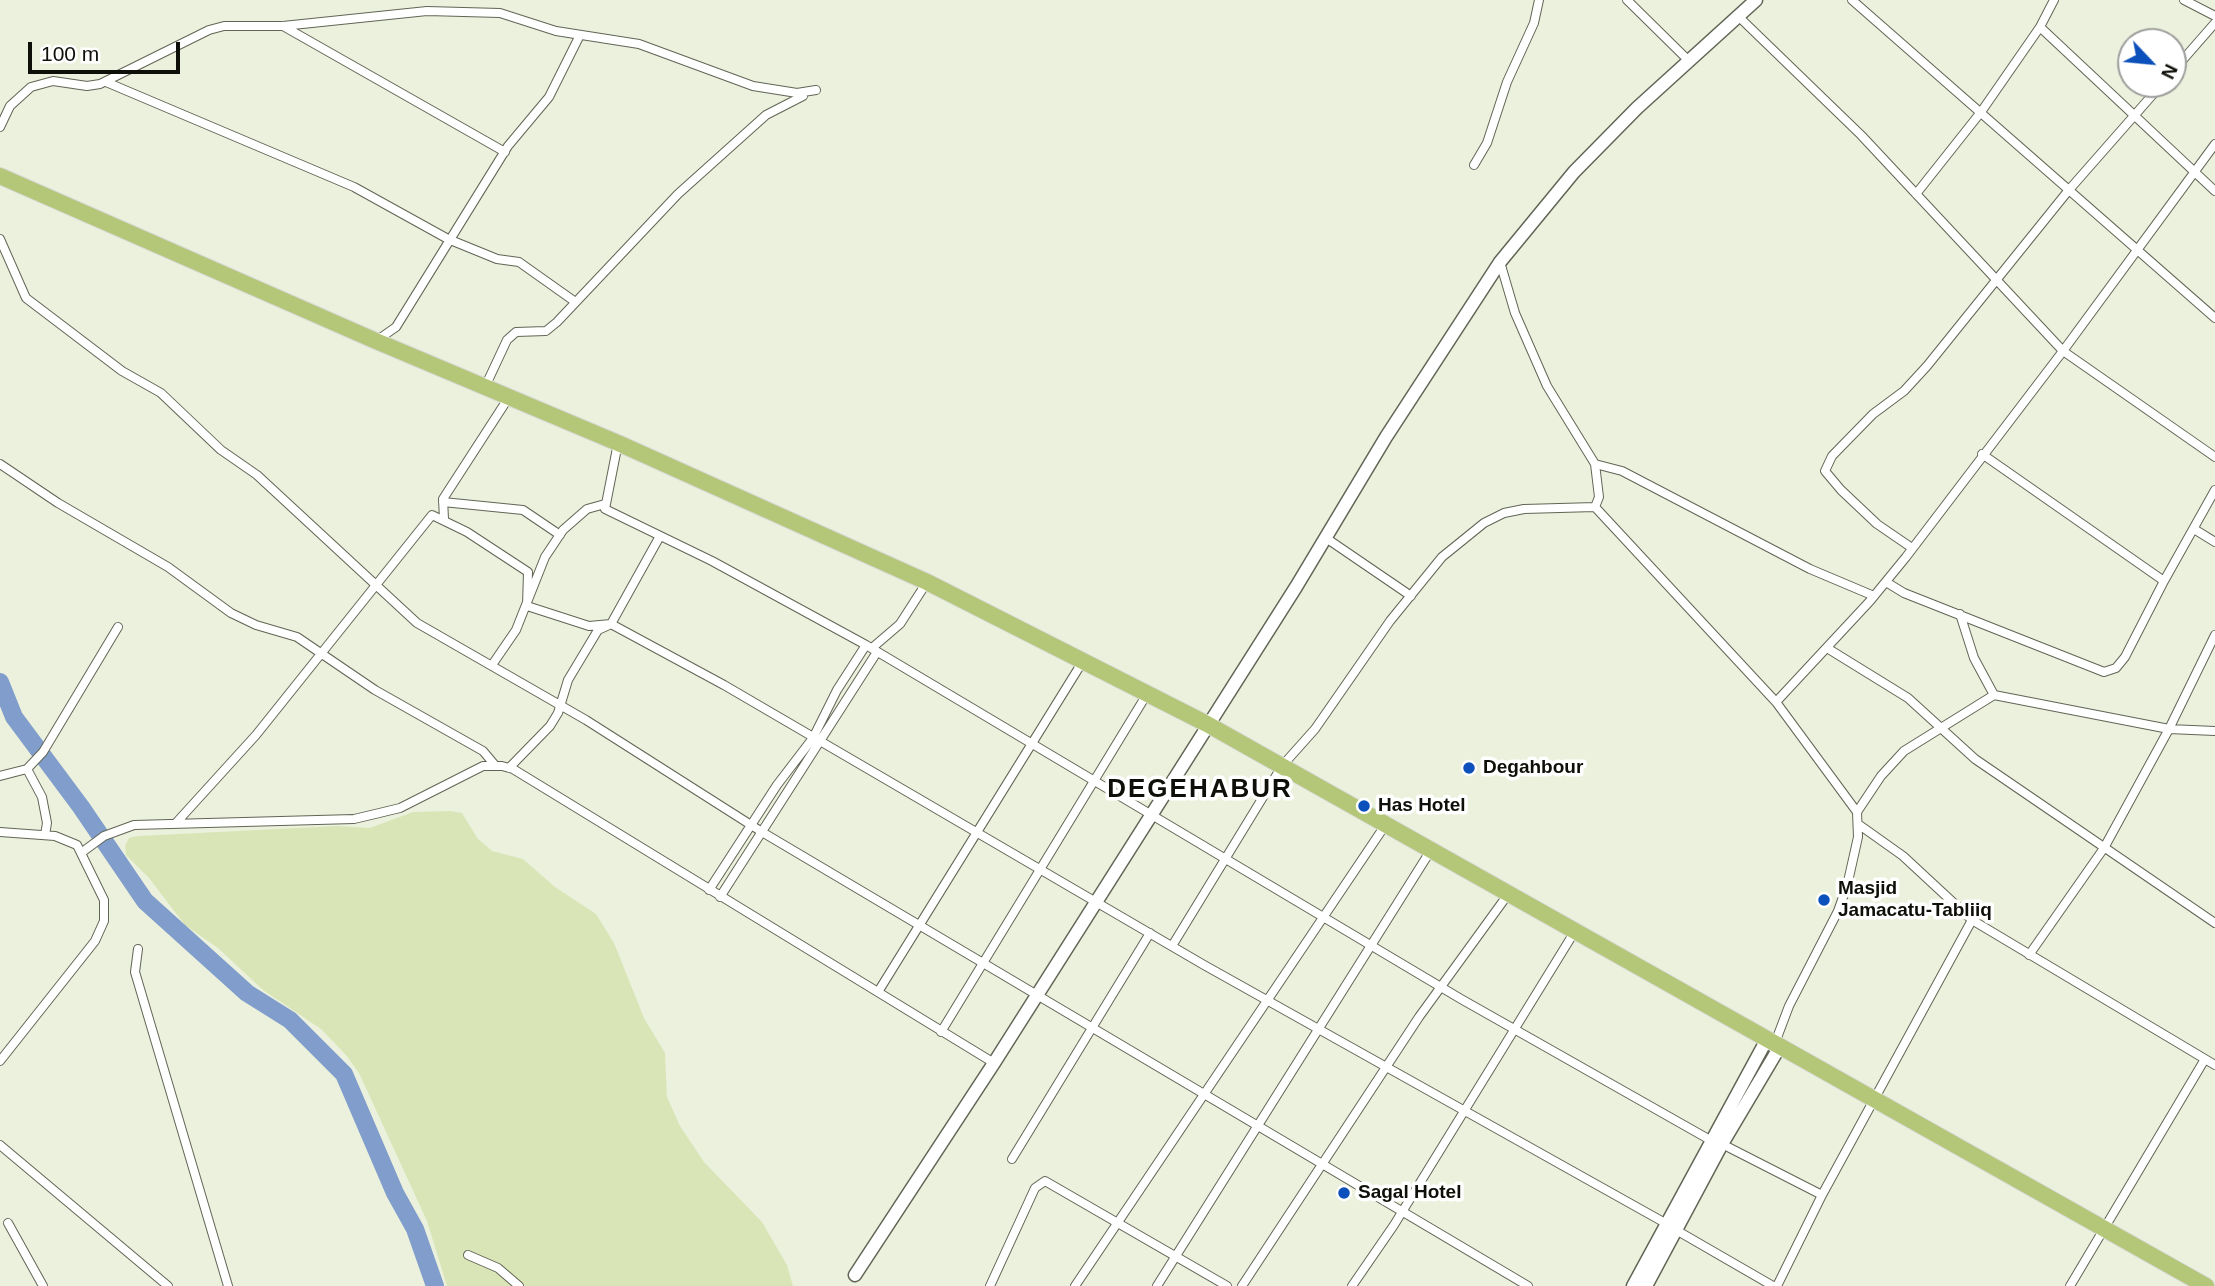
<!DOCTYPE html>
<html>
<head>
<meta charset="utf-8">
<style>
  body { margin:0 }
  #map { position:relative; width:2215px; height:1286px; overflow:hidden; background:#ebf1dd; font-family:Helvetica,sans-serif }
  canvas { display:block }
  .north { position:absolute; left:2117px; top:28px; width:70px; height:70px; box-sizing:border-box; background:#fff; border:2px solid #9e9f9c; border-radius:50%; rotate:116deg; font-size:19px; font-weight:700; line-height:28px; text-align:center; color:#0d0f08 }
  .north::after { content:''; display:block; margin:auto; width:24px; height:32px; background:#0b50bb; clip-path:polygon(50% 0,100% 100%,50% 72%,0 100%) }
  .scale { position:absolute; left:28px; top:42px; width:152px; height:32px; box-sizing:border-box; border:4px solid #0d0f08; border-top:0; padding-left:9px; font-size:21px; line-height:24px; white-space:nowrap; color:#0d0f08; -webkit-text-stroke:5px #fff; paint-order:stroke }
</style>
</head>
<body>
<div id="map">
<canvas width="2215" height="1286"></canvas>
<div class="north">N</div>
<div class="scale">100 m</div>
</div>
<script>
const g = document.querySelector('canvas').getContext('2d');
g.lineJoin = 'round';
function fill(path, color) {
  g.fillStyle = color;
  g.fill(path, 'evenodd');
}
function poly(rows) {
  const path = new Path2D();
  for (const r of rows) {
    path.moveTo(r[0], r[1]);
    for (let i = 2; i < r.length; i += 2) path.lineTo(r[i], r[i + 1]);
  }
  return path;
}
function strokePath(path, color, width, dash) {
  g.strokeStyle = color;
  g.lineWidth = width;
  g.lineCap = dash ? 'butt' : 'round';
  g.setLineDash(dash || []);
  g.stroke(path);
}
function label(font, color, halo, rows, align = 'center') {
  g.font = font + ' Helvetica,sans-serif';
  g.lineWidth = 7;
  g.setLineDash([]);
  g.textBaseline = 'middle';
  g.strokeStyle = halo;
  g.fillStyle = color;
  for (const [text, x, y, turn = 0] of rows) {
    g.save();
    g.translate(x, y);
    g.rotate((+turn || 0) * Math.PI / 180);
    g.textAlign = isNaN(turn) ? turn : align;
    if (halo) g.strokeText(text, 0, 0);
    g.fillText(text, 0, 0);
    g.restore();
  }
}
const green = poly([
  [450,811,462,813,478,839,492,851,523,859,555,887,596,914,614,943,644,1018,665,1053,667,1097,680,1126,704,1162,762,1222,787,1265,793,1286,447,1286,427,1221,359,1073,346,1055,321,1029,263,990,218,948,185,925,149,878,126,855,125,846,129,838,138,836,337,826,370,828,413,812]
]);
const river = poly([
  [0,682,14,717,81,807,145,901,247,993,290,1020,344,1074,395,1193,415,1229,435,1286]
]);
const street = poly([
  [1627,0,1689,61],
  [1852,0,2215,318],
  [2184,0,2215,16],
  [1738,16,1861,135,2063,351,2215,457],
  [283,26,505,152],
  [2040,27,2215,191],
  [2173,71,2215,23],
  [106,82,354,187,448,239,497,259,519,262,574,301],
  [0,127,10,106,31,87,53,81,87,86,100,84,209,30,224,26,283,26,427,11,500,13,556,31,639,44,753,86,797,93,816,90],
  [1474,165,1487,143,1507,82,1534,23,1539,0],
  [1916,194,1981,112,2040,27,2054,0],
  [0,239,26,298,122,371,161,393,221,450,257,475,417,623,586,720,762,832,1528,1286],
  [1500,262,1515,313,1547,386,1595,464,1599,497,1595,507],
  [376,341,396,327,508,146,549,97,580,35],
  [485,387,507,340,516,332,546,331,557,322,678,194,766,115,803,96],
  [618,443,605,509,712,561,866,645,1461,999,1712,1141],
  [1982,454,2164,581],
  [0,464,58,503,168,567,231,613,256,625,297,637,375,690,483,751,494,764],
  [1595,464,1622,471,1810,569,1874,596],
  [443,502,523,510,560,535],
  [1595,507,1776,702,1857,812,1858,837,1847,886,1838,911,1789,1006,1775,1043],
  [444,519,443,499,509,397],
  [2194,529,2215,542],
  [1326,538,1411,596],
  [1912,548,1877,524,1841,490,1825,471,1832,456,1873,414,1904,391,1927,366,2068,191,2162,84],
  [1886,582,1904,593,2104,672,2116,668,2125,657,2164,581,2215,490],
  [1960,614,1974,658,1994,695],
  [872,648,900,624,927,582],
  [1827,648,1908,698,1975,759,2215,923],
  [492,665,516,630,545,557,563,530,587,509,605,504],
  [1776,702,1870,601,1906,557,2063,351,2215,144],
  [509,768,550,726,558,713,568,680,598,630,611,624,660,536],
  [27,769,42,797,47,823,45,835],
  [0,776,27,769,43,752,118,627],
  [1857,812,1881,776,1904,751,1994,695,2169,729,2215,731],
  [176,823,256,735,432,515,467,532,528,572,527,606,589,626,611,624,724,685,1204,965,1667,1224],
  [1858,824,1903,856,1972,920,2215,1065],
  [0,832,55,836,77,845,104,900,104,921,95,941,0,1061],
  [81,853,104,836,134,825,354,819,371,815,400,808,483,766,502,766,513,769,994,1063],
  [709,890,777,785,813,738,837,690,866,645],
  [720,897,877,652],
  [1172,946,1282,766,1315,729,1390,621,1442,557,1484,523,1504,513,1524,509,1595,507],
  [138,949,135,972,228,1286],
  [2029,955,2104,848,2169,729,2215,635],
  [878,992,1083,661],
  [941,1032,1147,694],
  [1722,1144,1822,1195],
  [0,1145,168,1286],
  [1012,1159,1150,933],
  [8,1223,43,1286],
  [1676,1230,1773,1286],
  [468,1255,498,1268,519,1286],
  [990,1286,1035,1188,1045,1181,1227,1286],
  [1075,1286,1386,824],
  [1157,1286,1431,850],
  [1242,1286,1419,1017,1509,893],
  [1352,1286,1394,1225,1575,931],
  [1777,1286,1822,1195,1972,920],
  [2070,1286,2205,1059]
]);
const secondary = poly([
  [855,1275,994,1063,1296,587,1386,437,1500,262,1574,172,1637,108,1756,0],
  [1633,1286,1766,1041],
  [1646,1286,1722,1144,1779,1048]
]);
const highway = poly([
  [0,176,376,341,618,443,927,582,1207,724,2206,1286]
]);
const markers = [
  [1469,768,7,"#0b50bb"],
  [1364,806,7,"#0b50bb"],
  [1824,900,7,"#0b50bb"],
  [1344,1193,7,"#0b50bb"]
];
const poiNames = [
  ["Degahbour",1483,768],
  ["Has Hotel",1378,806],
  ["Masjid",1838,889],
  ["Jamacatu-Tabliiq",1838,911],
  ["Sagal Hotel",1358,1193]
];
const districtNames = [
  ["DEGEHABUR",1200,790]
];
fill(green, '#d9e5b7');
strokePath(river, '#809dcc', 18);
strokePath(street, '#616555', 10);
strokePath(secondary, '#616555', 15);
strokePath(highway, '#d8d9d7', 18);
strokePath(street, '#fff', 8);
strokePath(secondary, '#fff', 12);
strokePath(highway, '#b4c677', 16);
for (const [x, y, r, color] of markers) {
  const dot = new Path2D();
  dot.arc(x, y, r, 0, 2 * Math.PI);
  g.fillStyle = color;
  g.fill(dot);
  strokePath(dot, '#fff', 2.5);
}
label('bold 19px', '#0d0f08', '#fff', poiNames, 'left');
g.letterSpacing = '2px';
label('bold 26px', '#0d0f08', '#fff', districtNames);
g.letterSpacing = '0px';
</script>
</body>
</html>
